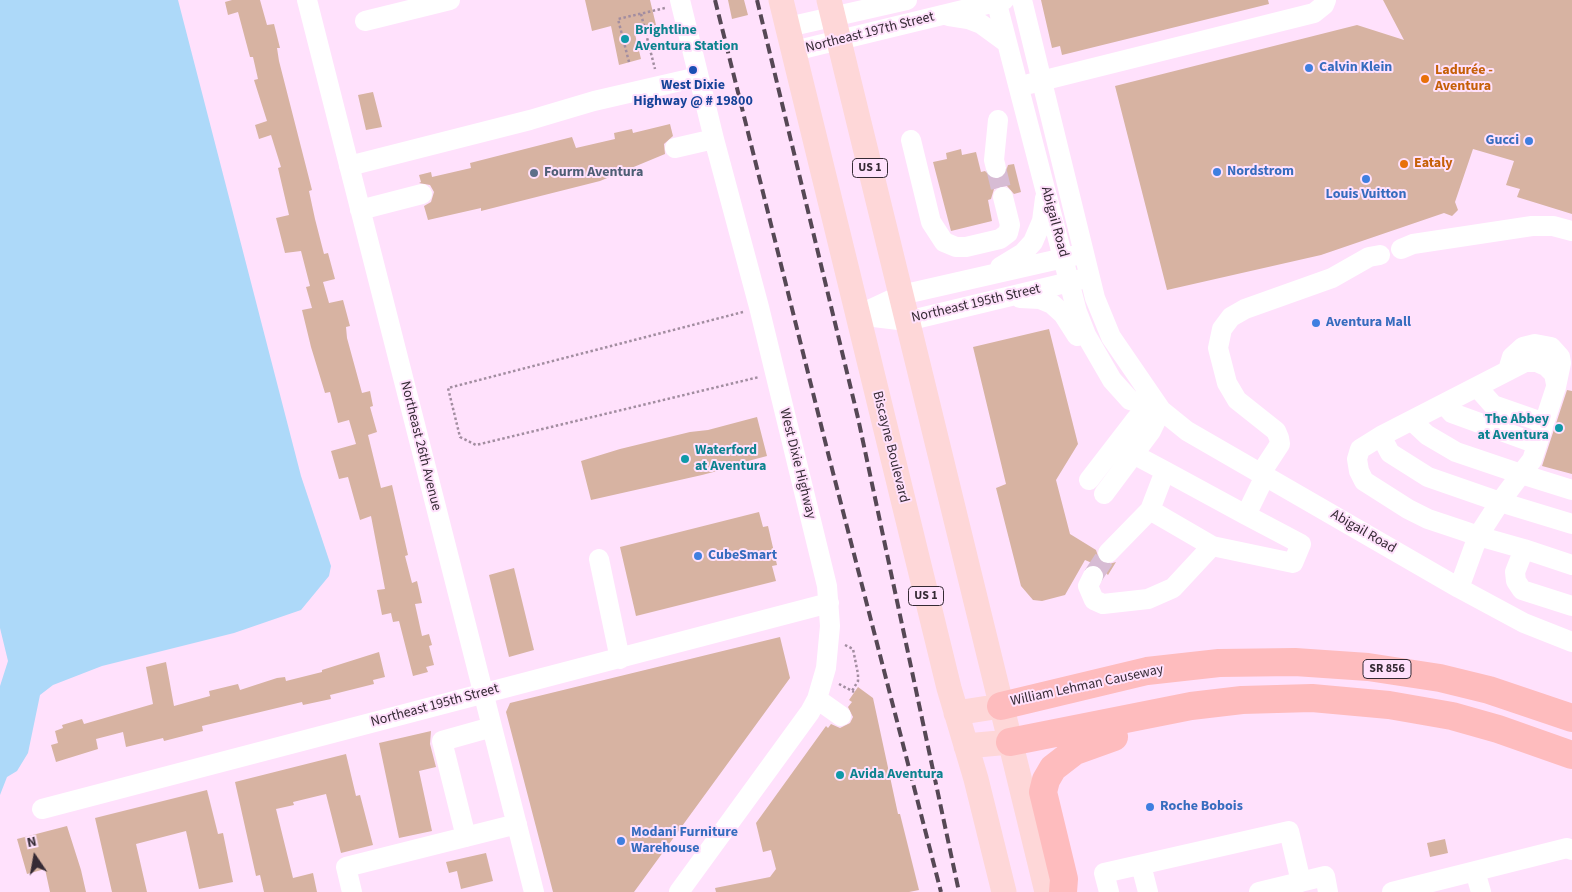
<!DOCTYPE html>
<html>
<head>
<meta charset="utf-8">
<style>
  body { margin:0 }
  #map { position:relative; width:1572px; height:892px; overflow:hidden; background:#ffe1fc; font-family:"Source Sans 3",sans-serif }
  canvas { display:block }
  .north { position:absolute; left:10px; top:832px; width:50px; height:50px; -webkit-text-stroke:4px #ffe1fc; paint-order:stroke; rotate:348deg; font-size:14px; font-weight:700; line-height:20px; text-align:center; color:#352a34 }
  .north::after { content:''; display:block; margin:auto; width:18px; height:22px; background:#352a34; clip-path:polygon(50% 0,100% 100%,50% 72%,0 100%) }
</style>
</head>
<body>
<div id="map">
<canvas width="1572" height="892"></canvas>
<div class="north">N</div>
</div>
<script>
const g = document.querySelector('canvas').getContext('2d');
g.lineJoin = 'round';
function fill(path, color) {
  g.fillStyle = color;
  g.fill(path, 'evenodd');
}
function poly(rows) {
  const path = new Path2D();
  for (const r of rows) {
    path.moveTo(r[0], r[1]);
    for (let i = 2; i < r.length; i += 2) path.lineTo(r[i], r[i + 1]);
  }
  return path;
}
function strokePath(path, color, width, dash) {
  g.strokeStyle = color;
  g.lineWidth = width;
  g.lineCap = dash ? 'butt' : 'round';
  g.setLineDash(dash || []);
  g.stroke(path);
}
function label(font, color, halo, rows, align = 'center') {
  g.font = font + ' "Source Sans 3",sans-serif';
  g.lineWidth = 4;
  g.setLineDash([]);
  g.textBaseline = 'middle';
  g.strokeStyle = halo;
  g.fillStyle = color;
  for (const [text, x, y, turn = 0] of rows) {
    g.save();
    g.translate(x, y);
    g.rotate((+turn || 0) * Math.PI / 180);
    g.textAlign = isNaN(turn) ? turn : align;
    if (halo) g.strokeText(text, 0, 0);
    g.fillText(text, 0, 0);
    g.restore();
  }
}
const water = poly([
  [0,0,178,0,301,476,331,566,329,576,301,610,234,633,102,666,53,685,40,695,28,753,17,771,7,777,0,795,0,686,8,661,0,628]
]);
const building = poly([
  [232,0,260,0,267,25,274,24,280,48,277,48,279,61,312,190,309,191,315,219,324,254,328,253,335,279,323,282,329,303,343,300,350,326,346,327,347,338,362,393,370,391,373,406,370,407,377,432,368,435,381,488,392,485,408,555,405,556,412,583,417,581,422,603,415,604,422,636,429,634,432,645,429,646,434,665,426,667,428,672,413,676,399,621,393,622,391,613,382,615,377,590,385,589,371,516,360,520,348,477,339,479,331,451,356,444,349,420,338,423,330,392,325,393,311,347,302,310,312,308,306,287,310,286,301,251,285,253,276,218,289,215,278,168,281,167,271,135,259,139,255,125,267,121,254,80,258,79,253,57,250,57,238,12,228,15,225,2],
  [585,0,650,0,656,25,634,30,641,59,619,65,611,26,592,31],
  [728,0,744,0,748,15,732,19],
  [1041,0,1268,0,1269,4,1062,55,1060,46,1052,48],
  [1383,0,1572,0,1572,214,1517,197,1520,189,1506,185,1514,161,1473,149,1455,202,1458,210,1452,216,1444,213,1321,255,1167,290,1115,86,1357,25,1404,40],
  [373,92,382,127,366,130,358,95],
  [670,124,673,136,664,144,665,154,600,181,481,211,481,208,428,220,424,206,431,202,434,192,430,185,419,183,421,182,419,175,431,172,432,177,471,168,470,163,572,137,576,148,615,139,614,133,632,129,633,133],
  [961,149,962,155,976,152,981,172,985,171,993,179,1004,177,1008,165,1014,164,1021,192,1014,194,1007,186,1000,186,994,189,991,199,988,200,992,221,951,231,933,162,947,159,946,153],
  [1049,329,1078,444,1056,480,1070,534,1096,550,1100,562,1106,565,1116,562,1108,575,1099,566,1085,560,1065,595,1042,601,1033,600,1021,586,996,488,1006,484,973,347],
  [1567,390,1572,391,1572,474,1542,466],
  [757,417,767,456,748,461,748,463,702,475,591,500,581,461,620,449,690,432,708,430],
  [759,512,763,527,768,526,777,565,772,566,776,581,636,616,620,547],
  [514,568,534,650,509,657,489,575],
  [780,637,790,678,634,892,553,892,506,712,510,703],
  [379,652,385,677,373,680,374,684,330,695,331,699,303,705,302,702,202,726,203,731,164,741,163,738,126,747,123,732,96,739,98,749,56,762,51,745,58,743,55,731,63,728,62,725,82,719,84,724,153,704,146,667,166,662,174,706,210,696,209,691,238,684,240,690,277,678,285,677,286,681,322,672,322,670],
  [858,687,873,698,898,814,900,814,919,890,909,892,716,892,715,888,770,877,776,869,771,850,763,852,756,823,826,726,828,728,831,724,840,728,850,723,853,717,848,707,852,702,849,700],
  [431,731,430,744,436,767,419,771,432,831,399,838,379,743],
  [346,754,356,796,360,795,373,845,341,853,326,794,293,802,294,805,276,809,293,878,313,873,317,892,264,892,260,875,256,876,235,782],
  [207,790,218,834,223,833,233,882,199,889,186,831,136,844,147,892,112,892,95,818],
  [67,826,81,870,86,892,50,892,45,869,27,874,17,839],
  [1445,839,1448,853,1430,857,1427,843],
  [486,853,493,881,461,889,457,871,449,873,446,862]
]);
const minorTunnel = poly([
  [996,168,1003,197],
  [1093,576,1108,553]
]);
const path = poly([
  [641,14,655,69],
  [629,62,618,19,665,8],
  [743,312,448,388,460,437,476,445,759,377],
  [845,645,853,649,858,674,858,681,852,691],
  [839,684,854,692]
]);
const minor = poly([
  [307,0,534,892],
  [996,0,1077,312,1086,335,1112,380,1130,400,1161,410],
  [1022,0,1095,298,1111,337,1161,410,1187,431,1459,588,1524,623,1572,642],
  [949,16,968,19,981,24,1007,43],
  [365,21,450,0],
  [788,27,907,0],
  [794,51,1004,0],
  [1029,84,1314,13,1324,5,1326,0],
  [911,140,931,222,944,242,956,247,966,247,1000,239,1008,233,1010,225,1003,197],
  [675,148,714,139],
  [349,166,530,120,594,101,698,77],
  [996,168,994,160,998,120],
  [360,210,422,194],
  [1401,249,1413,244,1532,226,1553,226,1572,231],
  [1000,267,1023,253,1033,242,1042,221,1045,198],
  [1020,298,1040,299,1052,304,1063,314,1077,336],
  [857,315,907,321,1082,279],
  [858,315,901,295,1077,255],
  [1508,370,1512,357,1523,347,1535,344,1551,347,1560,357,1561,363,1556,387,1532,460,1521,474,1572,490],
  [1477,387,1493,405,1536,420],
  [1444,404,1452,413,1529,441],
  [1412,421,1427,435,1456,452,1521,474,1500,502,1572,524],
  [1381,436,1525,362,1537,362,1546,366,1554,374,1556,384],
  [1133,454,1165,471,1246,515,1301,544,1293,563,1212,546,1150,510,1165,471],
  [1261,473,1280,444,1279,438,1276,431,1237,400,1227,383,1218,348,1222,329,1231,317,1245,309,1332,278,1369,257,1380,255],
  [1089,480,1136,419,1161,410],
  [1104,494,1151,431,1161,410],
  [1246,515,1265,476],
  [1524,549,1515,572,1516,581,1522,590,1572,606],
  [1108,553,1150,510],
  [599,559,620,659],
  [1093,576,1088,586,1094,600,1103,604,1148,599,1173,588,1212,546],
  [1459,588,1478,536,1500,502,1428,477,1390,453,1381,436,1365,446,1360,449,1357,459,1359,471,1364,481,1408,509,1428,519,1464,531,1478,536,1524,549,1572,565],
  [817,699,841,716],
  [42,809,829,603],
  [466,837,442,741,492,727],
  [1141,865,1148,892],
  [1475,871,1481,892],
  [352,892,346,867,517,824],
  [679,892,810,712,817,699,826,668,830,626,827,586,759,307,714,139,680,0],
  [1109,892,1104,873,1289,831,1301,882],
  [1259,892,1325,876,1328,892],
  [1392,892,1567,848,1572,850]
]);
const major = poly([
  [781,0,949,688,976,779,1004,892],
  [829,0,1047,892],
  [956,713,1001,706],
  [966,746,1010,742]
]);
const highway = poly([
  [1001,706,1147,671,1219,663,1295,662,1368,667,1440,678,1489,690,1572,718],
  [1010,742,1191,706,1242,700,1312,698,1389,705,1452,716,1498,729,1572,755],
  [1063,892,1064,879,1043,792,1046,780,1053,768,1075,751,1114,737]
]);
const rail = poly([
  [715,0,829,457,941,892],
  [757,0,858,418,959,892]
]);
const markers = [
  [625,39,5,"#0f9aa8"],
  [1309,68,5,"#3f7fe0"],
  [693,70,5,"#1a4fb4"],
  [1425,79,5,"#e8710a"],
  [1529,141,5,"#3f7fe0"],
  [1404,164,5,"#e8710a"],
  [1217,172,5,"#3f7fe0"],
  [534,173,5,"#5c6f8a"],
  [1366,179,5,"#3f7fe0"],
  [1316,323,5,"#3f7fe0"],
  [1559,428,5,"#0f9aa8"],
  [685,459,5,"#0f9aa8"],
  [698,556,5,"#3f7fe0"],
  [840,775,5,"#0f9aa8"],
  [1150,807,5,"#3f7fe0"],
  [621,841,5,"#3f7fe0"]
];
const shields = [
  [870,168,35],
  [926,596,35],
  [1387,669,48]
];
const shieldNames = [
  ["US 1",870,168],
  ["US 1",926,596],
  ["SR 856",1387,669]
];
const cultureNames = [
  ["Brightline",635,31],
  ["Aventura Station",635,47],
  ["The Abbey",1549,420,"right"],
  ["at Aventura",1549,436,"right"],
  ["Waterford",695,451],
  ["at Aventura",695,467],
  ["Avida Aventura",850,775]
];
const streetNames = [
  ["Northeast 197th Street",870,33,-14],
  ["Abigail Road",1054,222,75],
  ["Northeast 195th Street",976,304,-13],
  ["Northeast 26th Avenue",420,446,76],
  ["Biscayne Boulevard",890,447,76],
  ["West Dixie Highway",797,464,76],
  ["Abigail Road",1363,532,30],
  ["William Lehman Causeway",1087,686,-12],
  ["Northeast 195th Street",435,706,-15]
];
const shopNames = [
  ["Calvin Klein",1319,68],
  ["Gucci",1519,141,"right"],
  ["Nordstrom",1227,172],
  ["Louis Vuitton",1366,195,"center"],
  ["Aventura Mall",1326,323],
  ["CubeSmart",708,556],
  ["Roche Bobois",1160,807],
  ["Modani Furniture",631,833],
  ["Warehouse",631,849]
];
const foodNames = [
  ["Ladurée -",1435,71],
  ["Aventura",1435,87],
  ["Eataly",1414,164]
];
const transitNames = [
  ["West Dixie",693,86],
  ["Highway @ # 19800",693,102]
];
const serviceNames = [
  ["Fourm Aventura",544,173]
];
fill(water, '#add9f9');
fill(building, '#d7b3a2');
strokePath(minorTunnel, '#d7bcd4', 20, [20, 10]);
strokePath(path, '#a28da0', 2.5, [2.5, 2.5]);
strokePath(minor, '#fff', 20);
strokePath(major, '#fed7d8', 25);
strokePath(highway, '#febcbe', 28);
strokePath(rail, '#564855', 4, [10, 5]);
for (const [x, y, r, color] of markers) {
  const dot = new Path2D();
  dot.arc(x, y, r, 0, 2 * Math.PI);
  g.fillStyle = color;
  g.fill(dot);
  strokePath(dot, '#ffe1fc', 2);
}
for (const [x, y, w] of shields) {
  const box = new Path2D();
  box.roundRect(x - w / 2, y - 9.5, w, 19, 4);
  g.fillStyle = '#ffe1fc';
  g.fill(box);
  strokePath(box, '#352a34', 1);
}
label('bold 12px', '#352a34', null, shieldNames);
label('bold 14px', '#0d838f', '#ffe1fc', cultureNames, 'left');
label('14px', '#352a34', '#ffe1fc', streetNames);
label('bold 14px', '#366cbe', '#ffe1fc', shopNames, 'left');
label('bold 14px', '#c56008', '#ffe1fc', foodNames, 'left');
label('bold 14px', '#164399', '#ffe1fc', transitNames);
label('bold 14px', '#4e5e75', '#ffe1fc', serviceNames, 'left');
</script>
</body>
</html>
